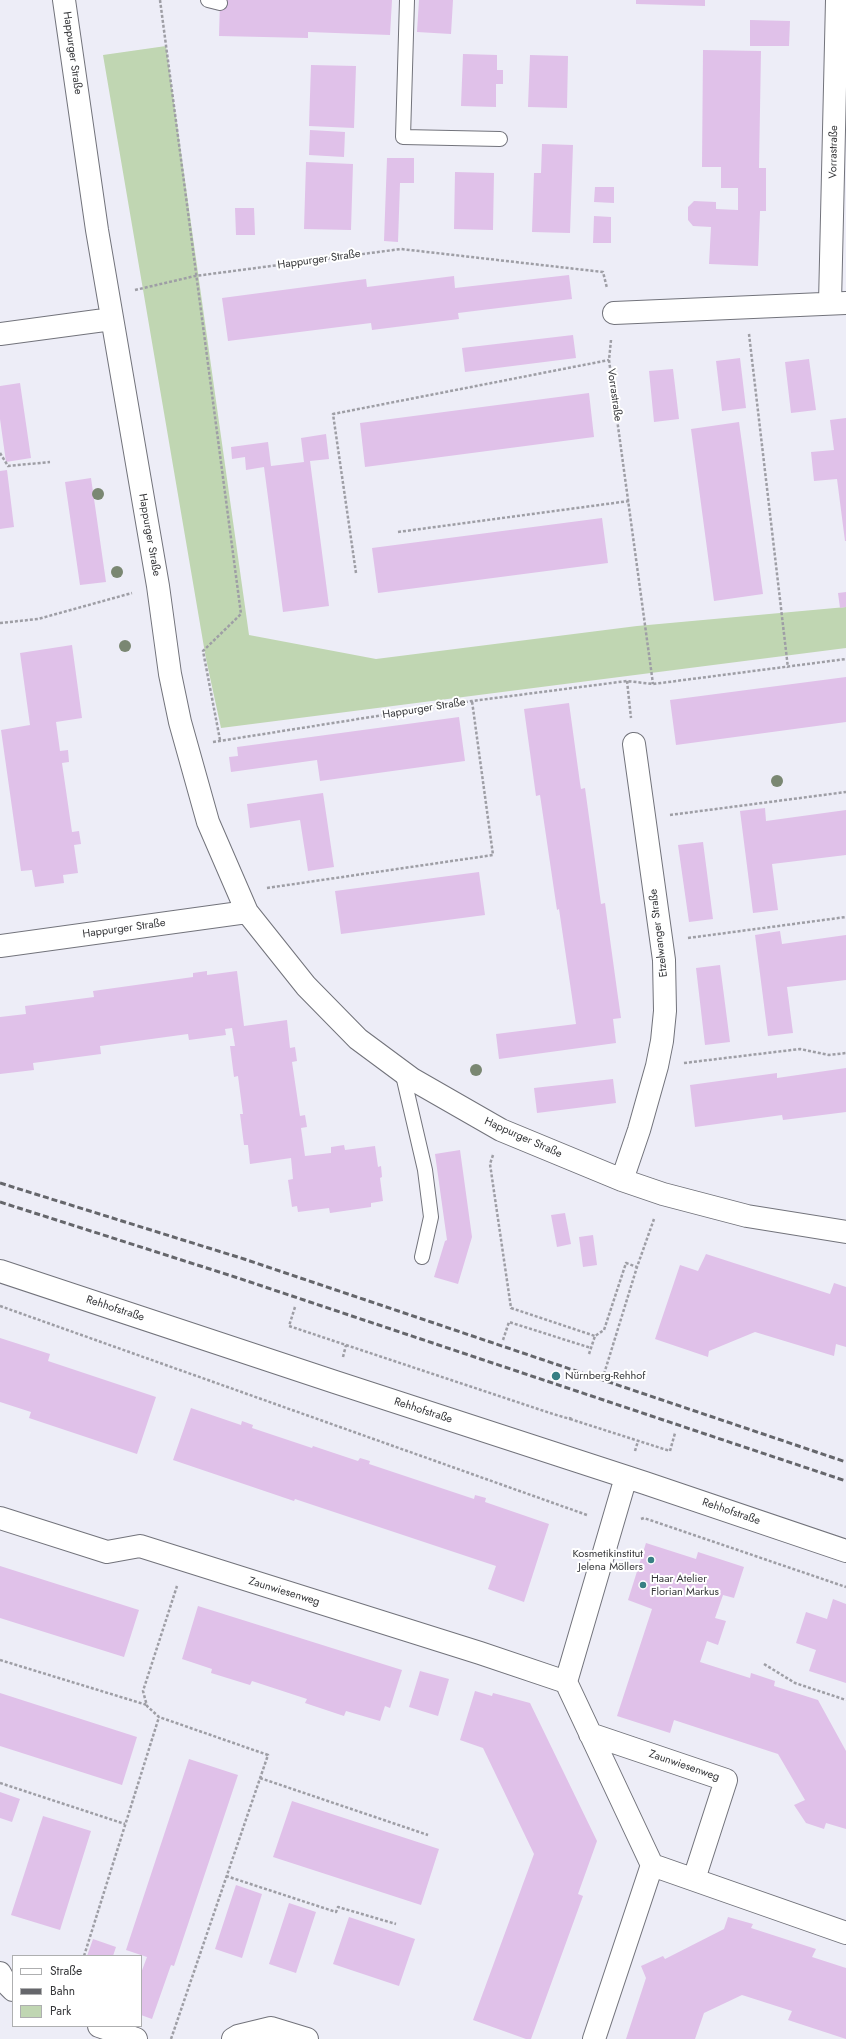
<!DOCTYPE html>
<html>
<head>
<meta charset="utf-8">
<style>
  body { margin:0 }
  #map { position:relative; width:846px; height:2039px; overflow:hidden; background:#ededf7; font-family:Jost,sans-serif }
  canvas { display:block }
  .legend { position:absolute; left:12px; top:1955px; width:130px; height:72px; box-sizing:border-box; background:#fff; border:1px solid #aeafb0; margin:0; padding:5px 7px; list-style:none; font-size:12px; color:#353639 }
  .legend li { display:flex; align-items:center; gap:8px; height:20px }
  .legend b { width:20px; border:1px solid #aeafb0 }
</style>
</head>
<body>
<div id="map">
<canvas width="846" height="2039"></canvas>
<ul class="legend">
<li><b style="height:5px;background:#fff"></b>Straße</li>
<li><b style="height:5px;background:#65666b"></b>Bahn</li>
<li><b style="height:11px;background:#c0d6b2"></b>Park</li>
</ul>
</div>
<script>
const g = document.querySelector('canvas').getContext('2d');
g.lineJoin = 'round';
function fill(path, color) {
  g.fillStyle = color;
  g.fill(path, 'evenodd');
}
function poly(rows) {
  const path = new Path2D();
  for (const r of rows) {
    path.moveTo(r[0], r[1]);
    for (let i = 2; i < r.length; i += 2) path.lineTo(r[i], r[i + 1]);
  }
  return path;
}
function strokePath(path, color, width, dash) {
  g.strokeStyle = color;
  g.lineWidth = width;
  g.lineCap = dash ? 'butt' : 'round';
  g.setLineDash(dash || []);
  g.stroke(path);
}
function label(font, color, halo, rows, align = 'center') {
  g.font = font + ' Jost,sans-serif';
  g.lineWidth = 4;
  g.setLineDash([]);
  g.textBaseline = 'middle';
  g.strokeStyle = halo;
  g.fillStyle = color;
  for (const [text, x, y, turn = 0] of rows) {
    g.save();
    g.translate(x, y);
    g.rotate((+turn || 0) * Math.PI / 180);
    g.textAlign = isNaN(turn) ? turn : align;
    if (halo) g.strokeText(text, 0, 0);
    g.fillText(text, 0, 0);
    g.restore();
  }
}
const green = poly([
  [166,46,249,635,376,659,637,626,846,607,846,648,221,728,206,659,103,55]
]);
const building = poly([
  [220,0,392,0,390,35,308,32,308,38,219,36],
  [419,0,453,0,451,34,417,32],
  [636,0,705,0,705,6,636,4],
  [750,20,790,21,789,46,750,46],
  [703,50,761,51,759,168,766,168,766,211,760,211,758,266,709,264,711,227,693,226,688,220,688,207,694,201,716,202,716,209,738,210,738,188,721,188,721,167,702,167],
  [463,54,497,55,497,70,503,70,503,84,496,84,496,107,461,106],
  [530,55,568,56,567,108,528,107],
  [311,65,356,66,354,128,309,126],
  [310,130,345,132,344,157,309,155],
  [542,144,573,145,570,233,532,232,534,173,541,173],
  [387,158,414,158,414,183,400,183,398,242,384,241],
  [306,162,353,164,351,230,304,229],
  [455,172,494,173,493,230,454,229],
  [595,187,614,187,614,203,594,202],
  [235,208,254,208,255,235,236,235],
  [594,216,611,217,611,243,593,243],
  [569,275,572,299,458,313,459,319,372,330,371,323,228,341,222,298,366,279,367,287,454,276,455,288],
  [573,335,576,358,465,372,462,348],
  [740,358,746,408,722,411,716,361],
  [809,359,816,410,791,413,785,362],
  [673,369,679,419,654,422,649,371],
  [20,383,31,458,6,462,0,419,0,386],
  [589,393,594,437,365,467,360,423],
  [846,418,846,541,845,541,837,479,814,481,811,452,834,450,830,420],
  [739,422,763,594,714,601,691,429],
  [326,434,329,459,310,461,329,606,283,612,264,467,246,470,245,457,232,459,231,447,268,442,271,466,304,462,301,438],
  [7,470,14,527,0,529,0,471],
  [91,478,106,582,80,585,65,482],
  [602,518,608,563,378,593,372,548],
  [846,592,846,607,840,608,838,593],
  [72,645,82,718,56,722,60,751,68,750,69,762,62,763,72,832,79,831,81,844,74,845,78,873,63,875,64,883,35,887,32,870,21,871,1,730,30,725,20,653],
  [846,677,846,722,676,745,670,700],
  [569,703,580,783,581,789,585,788,601,904,605,903,617,990,621,1018,613,1019,616,1043,499,1059,496,1034,576,1024,559,909,557,910,540,795,536,796,524,709],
  [459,717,465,761,320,781,317,760,231,772,229,757,238,756,237,747],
  [323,793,334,867,308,871,300,820,250,828,247,804],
  [765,808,766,821,846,810,846,855,772,864,778,910,753,913,740,811],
  [703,842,713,919,689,922,678,845],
  [479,872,485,915,341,934,335,891],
  [780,931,782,944,846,935,846,980,787,987,793,1033,768,1036,755,935],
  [720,965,730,1042,705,1045,696,968],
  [207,971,207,975,237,971,244,1026,287,1020,290,1048,295,1047,297,1061,292,1062,300,1116,305,1115,307,1127,301,1128,305,1156,331,1153,331,1147,344,1145,345,1150,375,1146,378,1167,381,1166,382,1177,380,1178,383,1201,371,1203,371,1207,330,1213,329,1208,298,1212,297,1206,292,1207,288,1180,293,1179,291,1158,250,1164,248,1145,244,1145,240,1114,243,1114,238,1076,234,1077,230,1046,235,1046,232,1028,225,1029,226,1035,189,1040,188,1034,100,1046,101,1054,33,1063,34,1070,0,1074,0,1017,26,1014,25,1006,94,997,93,991,193,977,193,973],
  [846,1068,846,1112,783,1120,782,1115,695,1127,690,1085,777,1073,777,1078],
  [613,1079,616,1103,537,1113,534,1088],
  [460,1150,472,1237,458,1284,434,1277,445,1241,447,1240,435,1154],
  [565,1213,571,1244,557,1247,551,1215],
  [593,1235,597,1265,583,1267,579,1237],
  [706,1254,830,1294,834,1283,846,1287,846,1347,836,1344,834,1356,755,1332,709,1351,708,1357,655,1339,680,1265,698,1271],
  [0,1338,50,1354,48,1361,156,1397,137,1454,29,1418,31,1412,0,1402],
  [191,1408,241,1425,242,1421,253,1425,252,1428,312,1448,313,1446,358,1461,360,1458,370,1461,369,1464,474,1499,475,1495,486,1498,485,1502,549,1524,524,1602,488,1589,496,1566,295,1499,294,1501,173,1460],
  [646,1543,696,1559,698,1552,744,1567,734,1598,723,1595,715,1618,726,1621,718,1645,707,1641,700,1662,750,1678,751,1673,775,1681,774,1686,818,1700,846,1751,846,1829,826,1823,824,1829,806,1823,794,1805,805,1800,778,1754,674,1720,670,1733,617,1716,652,1609,628,1600],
  [0,1566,139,1610,124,1657,0,1618],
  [833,1599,846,1604,846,1683,809,1671,816,1650,796,1643,806,1612,827,1619],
  [198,1606,402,1670,390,1708,385,1706,380,1721,346,1711,344,1716,305,1703,307,1699,252,1681,250,1685,211,1673,212,1669,182,1659],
  [420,1671,449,1679,438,1716,409,1707],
  [475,1691,492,1696,493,1693,530,1703,597,1841,578,1894,583,1896,531,2039,526,2039,473,2020,534,1854,483,1748,460,1740],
  [0,1693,137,1737,122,1785,0,1746],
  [189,1759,238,1775,174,1966,171,1965,152,2019,141,2015,141,1973,147,1957,126,1950],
  [0,1792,20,1799,12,1822,0,1818],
  [292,1801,439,1849,421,1905,273,1857],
  [43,1816,91,1831,60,1930,11,1915],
  [236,1885,262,1894,242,1958,215,1949],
  [289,1903,316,1912,296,1973,269,1964],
  [349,1917,415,1939,399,1986,333,1964],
  [728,1917,753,1924,751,1928,816,1949,812,1957,846,1968,846,2039,788,2020,792,2011,742,1995,704,2013,695,2039,626,2039,646,1978,641,1966,663,1956,665,1959,724,1929],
  [93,1939,116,1947,113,1956,87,1956]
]);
const path = poly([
  [160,0,241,614,203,651,220,740],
  [135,290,195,276,401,249,603,272,607,288],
  [749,334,788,668],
  [611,340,609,360,653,684],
  [0,453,8,466,50,462],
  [398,532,629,501],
  [356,573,333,414,609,360],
  [0,623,38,619,132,593],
  [627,681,631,718],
  [213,742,472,701,627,681,653,684,846,659],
  [670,815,846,792],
  [267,888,493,855,472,701],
  [688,938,846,917],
  [684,1063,800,1049,829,1055,846,1053],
  [493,1155,490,1164,511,1308,595,1336],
  [0,1306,587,1515],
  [295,1307,289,1326,553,1414,570,1419,571,1415],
  [503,1340,509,1322,591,1348],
  [589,1354,595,1336,604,1330,626,1263,637,1267],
  [343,1357,346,1345],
  [604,1374,637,1267,654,1219],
  [570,1419,670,1451,675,1433],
  [635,1451,638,1441],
  [641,1519,644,1518,846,1587],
  [0,1660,147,1705],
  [764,1664,795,1683,846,1700],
  [260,1778,428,1835],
  [0,1783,125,1824],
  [226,1876,336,1912,338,1907,396,1924],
  [84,1956,159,1717],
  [171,2039,268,1755,159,1717,147,1706,143,1691,177,1586]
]);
const lane = poly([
  [208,0,220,3],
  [407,0,403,137,500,139],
  [402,1071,425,1170,431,1217,422,1257]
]);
const street = poly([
  [64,0,97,230,158,586,170,674,180,722,208,822,247,912,306,986,358,1039,412,1079,501,1130,622,1180,663,1194,747,1216,846,1232],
  [830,303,837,0],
  [614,313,846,303],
  [0,334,112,319],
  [0,946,247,912],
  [622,1180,639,1130,657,1066,662,1041,665,1011,664,960,634,744],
  [0,1271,335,1382,645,1483,846,1551],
  [626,1477,566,1682,652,1865,846,1933],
  [0,1518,107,1552,140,1546,480,1653,566,1682],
  [590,1734,726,1780,694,1879],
  [0,1973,5,1982,13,1990],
  [99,2026,136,2039],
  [233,2039,238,2036,271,2028,307,2039],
  [594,2039,652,1865]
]);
const rail = poly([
  [0,1183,244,1259,846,1462],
  [0,1202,238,1278,846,1481]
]);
const trees = [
  [98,494],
  [117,572],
  [125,646],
  [777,781],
  [476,1070]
];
const markers = [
  [556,1376,5,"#388084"],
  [651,1560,4,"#388084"],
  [643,1585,4,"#388084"]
];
const streetNames = [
  ["Happurger Straße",72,53,82],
  ["Vorrastraße",834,152,-89],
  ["Happurger Straße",319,260,-8],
  ["Vorrastraße",614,395,82],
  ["Happurger Straße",149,535,80],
  ["Happurger Straße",424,709,-9],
  ["Happurger Straße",124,929,-8],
  ["Etzelwanger Straße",659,933,-97],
  ["Happurger Straße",523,1138,24],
  ["Rehhofstraße",115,1309,18],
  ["Rehhofstraße",423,1411,18],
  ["Rehhofstraße",731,1512,19],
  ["Zaunwiesenweg",284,1592,17],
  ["Zaunwiesenweg",684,1766,19]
];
const poiNames = [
  ["Nürnberg-Rehhof",565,1376],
  ["Kosmetikinstitut",643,1554,"right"],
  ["Jelena Möllers",643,1567,"right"],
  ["Haar Atelier",651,1579],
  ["Florian Markus",651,1592]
];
fill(green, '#c0d6b2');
fill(building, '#e0c1e9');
strokePath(lane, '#72737b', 16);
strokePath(street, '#72737b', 24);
strokePath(path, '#9e9ea5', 2.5, [3, 2]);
strokePath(lane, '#fff', 14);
strokePath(street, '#fff', 22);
strokePath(rail, '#65666b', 3, [6, 3]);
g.fillStyle = '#7a8772';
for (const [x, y] of trees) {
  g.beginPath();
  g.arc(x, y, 6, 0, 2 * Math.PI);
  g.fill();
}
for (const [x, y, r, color] of markers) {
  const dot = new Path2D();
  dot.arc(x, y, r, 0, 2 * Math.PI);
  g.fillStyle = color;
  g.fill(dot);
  strokePath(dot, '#fff', 1.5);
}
label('11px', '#353639', '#fff', streetNames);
label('11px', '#353639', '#fff', poiNames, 'left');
</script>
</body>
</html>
